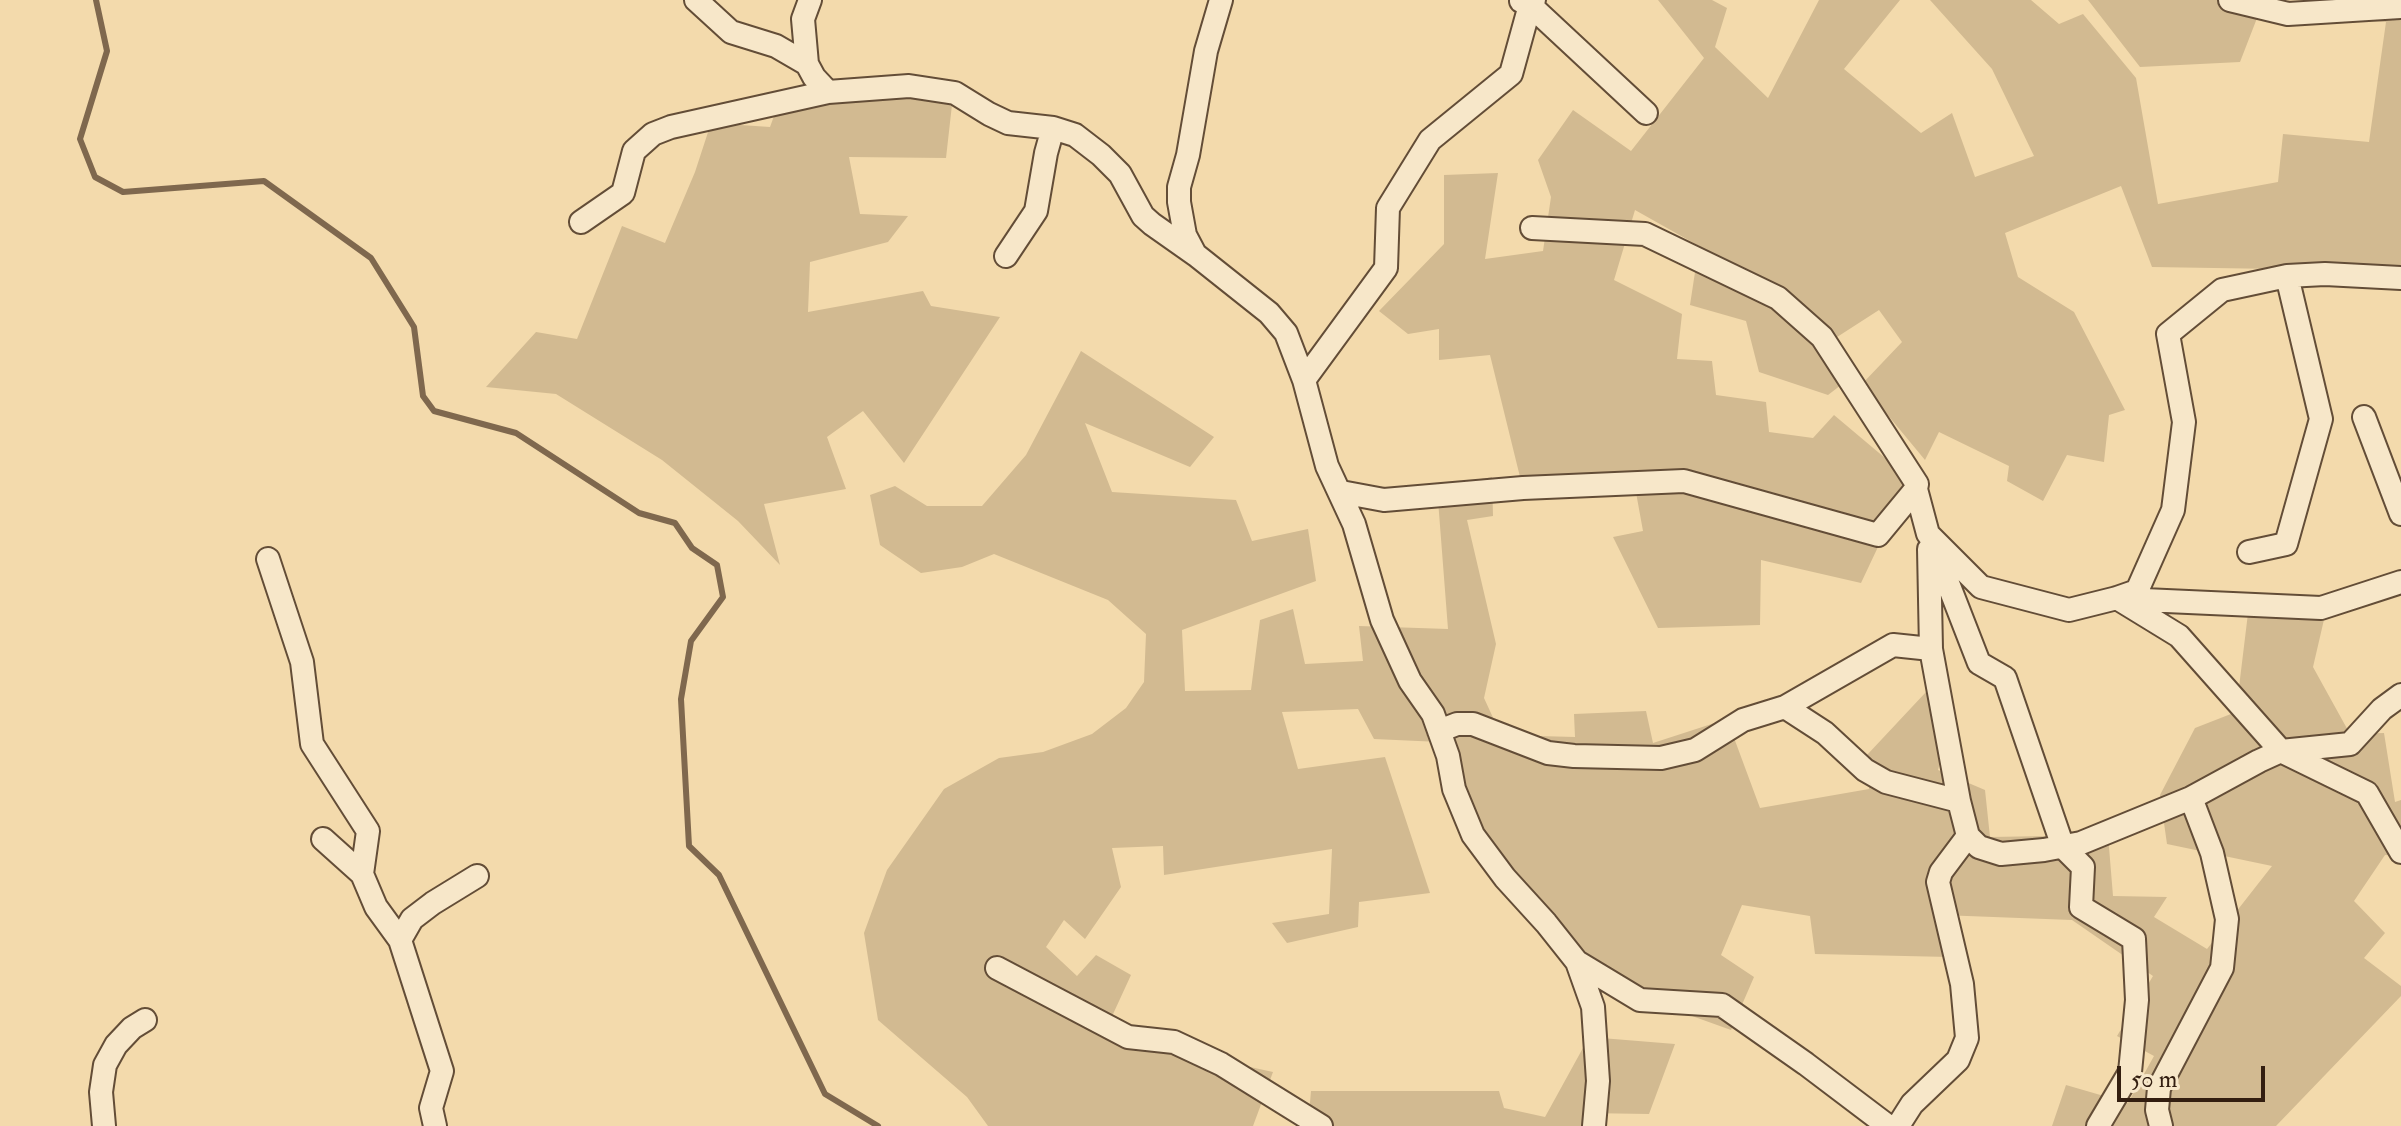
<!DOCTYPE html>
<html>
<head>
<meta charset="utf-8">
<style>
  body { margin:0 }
  #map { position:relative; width:2401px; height:1126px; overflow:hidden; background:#f3daac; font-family:"IM FELL Double Pica",serif }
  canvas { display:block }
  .scale { position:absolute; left:2117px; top:1066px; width:148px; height:36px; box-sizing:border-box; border:4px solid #331e10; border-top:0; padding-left:10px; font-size:24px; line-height:28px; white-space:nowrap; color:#331e10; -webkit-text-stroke:6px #f7e7c9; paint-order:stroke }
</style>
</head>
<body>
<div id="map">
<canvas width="2401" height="1126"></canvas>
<div class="scale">50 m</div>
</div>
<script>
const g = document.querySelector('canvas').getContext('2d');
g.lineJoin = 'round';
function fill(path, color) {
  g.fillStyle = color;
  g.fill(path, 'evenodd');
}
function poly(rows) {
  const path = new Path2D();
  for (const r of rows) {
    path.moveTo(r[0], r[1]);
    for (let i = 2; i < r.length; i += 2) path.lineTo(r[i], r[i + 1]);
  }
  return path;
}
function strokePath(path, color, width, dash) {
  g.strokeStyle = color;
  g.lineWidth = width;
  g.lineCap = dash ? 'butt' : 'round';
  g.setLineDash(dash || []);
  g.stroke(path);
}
const green = poly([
  [1658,0,1712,0,1727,8,1715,47,1768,98,1819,0,1900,0,1844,69,1921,133,1952,113,1975,177,2034,156,1992,69,1930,0,2031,0,2059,24,2083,14,2136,78,2158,204,2278,182,2283,134,2369,142,2386,22,2312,18,2315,0,2401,0,2401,271,2152,267,2121,186,2005,233,2018,277,2074,312,2125,410,2109,415,2104,462,2067,455,2043,501,2007,481,2009,466,1939,432,1925,460,1862,384,1902,342,1879,310,1834,339,1858,372,1828,395,1759,372,1746,321,1690,305,1699,246,1635,210,1614,280,1682,314,1677,359,1712,361,1716,395,1766,402,1769,432,1813,438,1834,415,1910,479,1861,583,1761,560,1760,625,1658,628,1613,537,1643,531,1633,476,1521,481,1490,355,1439,360,1439,329,1408,334,1379,311,1444,244,1444,175,1498,173,1485,259,1543,251,1551,197,1538,160,1573,110,1631,151,1704,58],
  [2088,0,2228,0,2259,13,2240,62,2140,67],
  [954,87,946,158,849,157,860,214,908,216,888,242,810,262,808,312,923,291,931,306,1000,317,904,463,863,411,827,437,846,489,764,504,780,565,738,521,662,460,556,394,486,387,536,332,577,339,622,226,665,243,695,172,711,123,770,127,781,97],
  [1081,351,1214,437,1190,467,1085,423,1112,492,1236,500,1252,541,1308,529,1316,581,1182,630,1185,691,1251,690,1260,620,1293,609,1305,664,1363,661,1359,626,1448,629,1437,487,1492,477,1493,516,1467,520,1496,644,1484,698,1501,735,1575,737,1574,714,1646,711,1653,743,1727,719,1760,808,1869,789,1867,755,1926,692,1951,720,1938,770,1985,790,1990,837,2108,835,2113,896,2167,897,2154,917,2207,949,2272,866,2167,844,2160,795,2195,728,2236,712,2249,605,2326,611,2313,667,2350,734,2384,733,2395,802,2401,800,2401,856,2385,855,2354,901,2385,933,2364,958,2401,986,2401,996,2276,1126,2052,1126,2066,1085,2128,1103,2154,1056,2117,1036,2153,976,2072,920,1941,915,1950,957,1815,954,1810,916,1742,905,1721,955,1754,977,1731,1030,1603,984,1469,844,1440,742,1374,739,1358,709,1282,712,1298,769,1385,757,1430,893,1359,902,1358,927,1287,943,1272,923,1329,914,1332,849,1164,875,1163,846,1112,848,1121,887,1085,939,1064,920,1046,947,1077,976,1096,955,1131,975,1108,1025,1159,1047,1273,1072,1253,1126,988,1126,967,1097,878,1020,864,933,887,870,944,789,999,758,1043,752,1092,734,1126,708,1144,682,1146,634,1108,600,994,554,962,567,921,573,880,545,870,495,895,486,927,506,982,506,1026,455],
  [1589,1037,1675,1044,1649,1114,1585,1113,1584,1126,1308,1126,1311,1091,1499,1091,1504,1108,1545,1117]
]);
const stream = poly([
  [96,0,107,51,80,139,95,177,123,192,264,181,371,258,414,327,423,396,434,411,516,433,639,513,675,523,692,548,717,565,723,597,691,641,681,699,689,846,719,875,825,1094,878,1126]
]);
const minor = poly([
  [696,0,731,32,776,46,807,64],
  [810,0,803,19,807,64,814,77,828,92],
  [2230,0,2288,14,2401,7],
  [1521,1,1530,5,1646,113],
  [581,222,623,193,634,151,653,134,671,127,828,92,909,86,955,93,989,114,1008,123,1053,128,1075,135,1101,155,1120,174,1143,216,1152,224,1196,255,1269,313,1286,333,1304,380,1327,466,1354,524,1382,620,1410,681,1433,714,1448,756,1454,789,1473,835,1505,878,1546,923,1577,962,1593,1007,1598,1081,1594,1126],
  [1532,228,1645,234,1778,298,1822,337,1917,484,1916,489],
  [1195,254,1185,235,1179,202,1179,187,1188,155,1206,51,1221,0],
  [1006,256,1036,211,1046,153,1053,128],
  [1304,380,1386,268,1388,208,1430,140,1511,74,1530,5,1534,0],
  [2364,417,2401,514],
  [1341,492,1384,500,1523,488,1684,481,1878,535,1916,489,1928,534,1981,587,2069,610,2117,598,2137,591,2173,510,2184,422,2168,334,2222,290,2287,276,2325,274,2401,278],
  [1932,542,1979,663,2005,678,2063,847,2083,867,2081,907,2134,939,2137,1000,2130,1072,2098,1126],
  [2249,552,2286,544,2321,419,2287,276],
  [268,559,302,662,312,744,368,831,362,874,376,907,400,940],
  [2117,598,2179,636,2281,751,2367,793,2401,852],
  [2122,599,2321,608,2401,582],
  [1785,707,1825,733,1865,770,1886,782,1959,801],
  [1439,731,1457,724,1473,724,1548,753,1574,756,1661,758,1695,750,1743,720,1785,707,1893,645,1931,649],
  [1968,836,1979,847,2001,854,2044,850,2081,843,2191,798,2259,761,2281,751,2350,744,2382,709,2401,695],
  [323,839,362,874],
  [1577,962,1640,1000,1722,1005,1806,1064,1888,1126],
  [997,968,1128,1037,1174,1042,1221,1064,1321,1126],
  [104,1126,101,1092,105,1065,116,1045,132,1028,145,1020],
  [435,1126,431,1108,442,1071,400,940,412,919,433,903,477,876],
  [1898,1126,1912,1104,1958,1060,1967,1038,1962,984,1938,882,1941,872,1968,836,1959,801,1931,649,1929,549],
  [2161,1126,2157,1110,2159,1088,2222,968,2227,919,2212,853,2191,798]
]);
fill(green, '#d2ba91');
strokePath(stream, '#7f684e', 6);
strokePath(minor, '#634d37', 26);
strokePath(minor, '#f7e7c9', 22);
</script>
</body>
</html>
